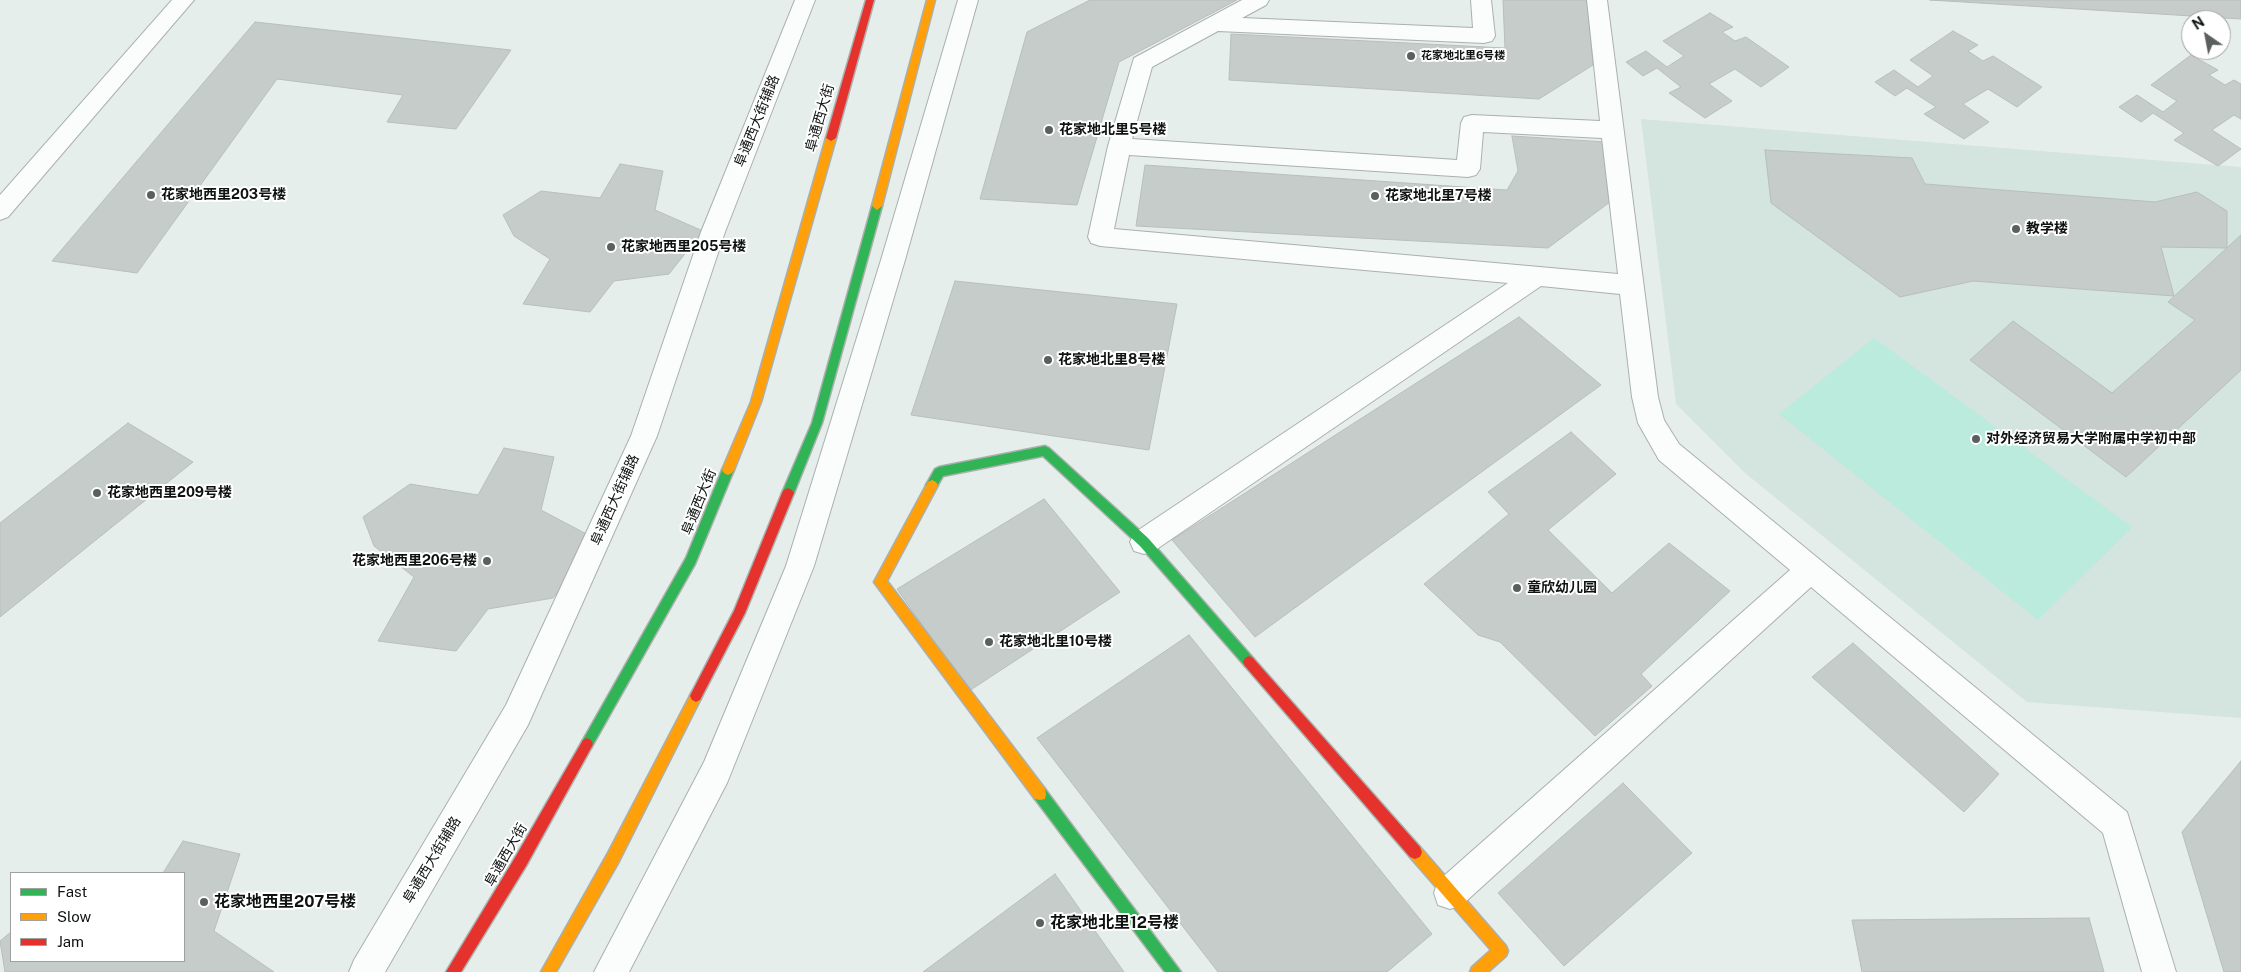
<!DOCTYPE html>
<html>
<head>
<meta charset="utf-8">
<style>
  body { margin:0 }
  #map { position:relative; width:2241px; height:972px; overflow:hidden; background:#e6eeec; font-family:"Public Sans",sans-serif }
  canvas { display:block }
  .legend { position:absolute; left:10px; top:872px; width:175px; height:90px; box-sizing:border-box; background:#fff; border:1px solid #9fa1a0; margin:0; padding:6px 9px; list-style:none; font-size:15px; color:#0e1311 }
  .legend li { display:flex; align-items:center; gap:10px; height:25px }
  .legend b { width:25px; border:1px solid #9fa1a0 }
  .north { position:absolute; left:2181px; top:10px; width:50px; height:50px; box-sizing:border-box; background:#fff; border:1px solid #9fa1a0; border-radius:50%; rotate:327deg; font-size:14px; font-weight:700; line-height:20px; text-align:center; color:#0e1311 }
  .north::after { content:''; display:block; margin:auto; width:18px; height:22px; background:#5a605e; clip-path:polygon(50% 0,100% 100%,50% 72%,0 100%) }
</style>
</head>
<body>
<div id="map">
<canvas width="2241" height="972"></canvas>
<ul class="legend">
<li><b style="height:6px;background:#30b455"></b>Fast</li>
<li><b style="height:6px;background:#ff9f0a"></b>Slow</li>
<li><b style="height:6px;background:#e5322d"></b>Jam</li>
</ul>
<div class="north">N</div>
</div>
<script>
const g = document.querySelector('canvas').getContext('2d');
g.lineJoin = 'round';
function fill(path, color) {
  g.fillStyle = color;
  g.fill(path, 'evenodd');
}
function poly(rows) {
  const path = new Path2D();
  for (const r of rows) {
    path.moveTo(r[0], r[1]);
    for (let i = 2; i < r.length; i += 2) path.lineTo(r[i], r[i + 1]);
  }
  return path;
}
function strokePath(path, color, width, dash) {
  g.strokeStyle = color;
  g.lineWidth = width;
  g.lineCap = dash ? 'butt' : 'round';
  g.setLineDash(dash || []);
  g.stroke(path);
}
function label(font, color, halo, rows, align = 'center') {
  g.font = font + ' "Public Sans","Noto Sans SC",sans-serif';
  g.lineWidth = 4;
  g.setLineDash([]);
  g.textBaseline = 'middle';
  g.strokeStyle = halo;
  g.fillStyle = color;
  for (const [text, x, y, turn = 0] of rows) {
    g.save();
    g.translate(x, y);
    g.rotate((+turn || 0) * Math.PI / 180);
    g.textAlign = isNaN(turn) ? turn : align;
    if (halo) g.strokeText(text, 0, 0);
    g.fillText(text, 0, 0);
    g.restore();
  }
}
const built = poly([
  [1641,119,2241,167,2241,718,2027,702,1745,473,1676,404]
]);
const green = poly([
  [1874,338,2132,527,2038,620,1779,414]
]);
const building = poly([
  [1090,0,1237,0,1119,62,1077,205,980,199,1027,32,1090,0],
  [1503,0,1587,0,1593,65,1539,99,1229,80,1231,34,1505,48,1503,0],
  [1930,0,2241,0,2241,19,1930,0],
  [1710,13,1733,27,1722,32,1735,41,1746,37,1789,67,1761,87,1735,69,1709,84,1732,101,1705,118,1669,93,1681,87,1657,68,1643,76,1626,62,1646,51,1667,67,1684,56,1663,41,1710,13],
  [255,22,511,50,456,129,387,122,403,95,277,79,137,273,52,261,255,22],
  [1953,31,1978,45,1968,51,1983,61,1993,56,2042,87,2017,107,1988,89,1963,104,1989,122,1964,139,1924,114,1936,107,1907,88,1895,96,1875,82,1894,70,1918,87,1933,76,1910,60,1953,31],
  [2191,55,2218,70,2209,75,2225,85,2234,80,2241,84,2241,119,2234,115,2212,130,2241,149,2218,166,2174,140,2184,133,2153,113,2141,122,2119,107,2137,95,2163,112,2177,101,2151,85,2191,55],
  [1512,136,1606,142,1610,202,1548,248,1136,226,1145,165,1507,190,1518,171,1512,136],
  [1765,150,1912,158,1925,184,2155,202,2197,192,2227,211,2227,248,2161,247,2174,296,1973,281,1900,297,1771,203,1765,150],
  [620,164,663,171,655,210,703,231,669,274,614,281,590,312,523,304,550,259,514,236,503,215,541,191,600,198,620,164],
  [2241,235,2241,370,2126,477,1970,360,2013,321,2112,393,2195,320,2168,302,2241,235],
  [955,281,1177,304,1149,450,911,415,955,281],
  [1519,317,1601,385,1255,637,1172,540,1519,317],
  [128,423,193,462,0,617,0,523,128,423],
  [1571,432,1616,474,1548,530,1612,593,1669,543,1730,591,1641,674,1652,686,1595,736,1500,642,1478,635,1424,584,1509,514,1488,492,1571,432],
  [504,448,554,457,541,510,596,539,553,598,488,609,456,651,378,641,414,577,374,546,363,517,410,484,478,495,504,448],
  [1044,499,1120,592,969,691,897,589,1044,499],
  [1189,635,1432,934,1387,972,1218,972,1037,738,1189,635],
  [1853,643,1999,774,1964,812,1812,677,1853,643],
  [2241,761,2241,972,2224,972,2182,832,2241,761],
  [1623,783,1692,853,1564,966,1498,893,1623,783],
  [183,841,240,854,214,931,274,972,5,972,0,941,11,932,11,961,184,961,184,873,163,873,183,841],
  [1055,874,1124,972,923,972,1055,874],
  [2089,918,2104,972,1862,972,1852,920,2089,918]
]);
const street = poly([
  [172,0,194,0,8,217,0,220,0,195,172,0],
  [795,0,815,0,725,232,657,436,528,725,385,972,349,972,354,960,506,705,631,436,701,232,795,0],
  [958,0,978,0,905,260,814,566,727,783,629,972,594,972,704,762,786,566,881,260,958,0],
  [1242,0,1269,0,1266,5,1242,18,1473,28,1471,0,1491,0,1495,36,1492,41,1484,43,1218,31,1152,67,1132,139,1457,160,1461,123,1464,117,1472,115,1600,121,1587,0,1607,0,1658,397,1664,420,1679,444,2127,812,2176,972,2142,972,2103,833,1811,587,1462,905,1450,909,1438,905,1434,893,1438,881,1790,570,1659,460,1638,423,1632,397,1620,294,1541,286,1154,551,1144,554,1134,551,1130,542,1134,533,1508,283,1100,246,1091,243,1088,237,1108,146,1134,58,1242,0],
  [1483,132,1602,138,1618,274,1114,229,1129,155,1468,177,1476,175,1480,169,1483,132]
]);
const fast = poly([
  [877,202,882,206,822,423,794,493,792,496,788,498,784,496,782,493,812,423,872,206,877,202],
  [1045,446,1049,448,1148,538,1253,658,1255,662,1253,666,1249,668,1245,666,1140,546,1043,456,943,476,936,488,932,490,928,488,926,485,935,469,939,467,1045,446],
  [728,465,732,467,734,470,695,564,591,748,587,750,583,748,581,744,583,740,686,558,722,470,724,467,728,465],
  [1040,788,1045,789,1181,972,1165,972,1035,799,1034,794,1035,789,1040,788]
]);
const slow = poly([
  [927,0,935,0,882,206,877,210,872,206,927,0],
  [831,135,836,138,761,402,734,470,732,473,728,475,724,473,722,470,751,402,826,138,831,135],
  [932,480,936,482,938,485,887,581,1045,789,1046,794,1045,799,1040,800,1035,799,874,582,928,482,932,480],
  [696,690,700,692,702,696,700,700,618,863,556,972,541,972,608,853,692,692,696,690],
  [1415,845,1420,847,1506,946,1508,951,1506,956,1488,972,1470,972,1472,967,1491,950,1410,857,1408,852,1410,847,1415,845]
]);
const jam = poly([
  [866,0,874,0,836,138,831,141,826,138,866,0],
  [788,488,792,490,794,493,745,613,700,700,696,702,692,700,690,696,692,692,734,611,782,493,784,490,788,488],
  [1249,656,1253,658,1420,847,1422,852,1420,857,1415,859,1410,857,1245,666,1243,662,1245,658,1249,656],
  [587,738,591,740,593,744,591,748,526,866,461,972,446,972,516,856,583,740,587,738]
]);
const markers = [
  [1411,56,5,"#5a605e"],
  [1049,130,5,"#5a605e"],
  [151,195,5,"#5a605e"],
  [1375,196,5,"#5a605e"],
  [2016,229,5,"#5a605e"],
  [611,247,5,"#5a605e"],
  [1048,360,5,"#5a605e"],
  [1976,439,5,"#5a605e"],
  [97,493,5,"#5a605e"],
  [487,561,5,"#5a605e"],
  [1517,588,5,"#5a605e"],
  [989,642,5,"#5a605e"],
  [204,902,5,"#5a605e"],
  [1040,923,5,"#5a605e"]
];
const farPoinames = [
  ["花家地北里6号楼",1421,56]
];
const streetNames = [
  ["阜通西大街",820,118,-74],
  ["阜通西大街辅路",757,121,-68],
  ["阜通西大街辅路",615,500,-66],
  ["阜通西大街",699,502,-68],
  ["阜通西大街",506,855,-60],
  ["阜通西大街辅路",432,860,-59]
];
const poiNames = [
  ["花家地北里5号楼",1059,130],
  ["花家地西里203号楼",161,195],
  ["花家地北里7号楼",1385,196],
  ["教学楼",2026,229],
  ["花家地西里205号楼",621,247],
  ["花家地北里8号楼",1058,360],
  ["对外经济贸易大学附属中学初中部",1986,439],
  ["花家地西里209号楼",107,493],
  ["花家地西里206号楼",477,561,"right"],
  ["童欣幼儿园",1527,588],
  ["花家地北里10号楼",999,642]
];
const nearPoinames = [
  ["花家地西里207号楼",214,902],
  ["花家地北里12号楼",1050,923]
];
fill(built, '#d4e4df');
fill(green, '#baebdc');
fill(building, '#c6ccca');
strokePath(building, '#b8bebd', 1);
strokePath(street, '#aab0ae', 2);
strokePath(fast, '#aab0ae', 3);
strokePath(slow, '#aab0ae', 3);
strokePath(jam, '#aab0ae', 3);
fill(street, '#fbfcfc');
fill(fast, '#30b455');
fill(slow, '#ff9f0a');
fill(jam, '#e5322d');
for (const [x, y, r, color] of markers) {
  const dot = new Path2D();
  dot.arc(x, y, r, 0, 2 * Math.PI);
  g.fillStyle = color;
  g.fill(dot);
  strokePath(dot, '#fff', 2);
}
label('bold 11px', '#0e1311', '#fff', farPoinames, 'left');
label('14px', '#0e1311', '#fff', streetNames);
label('bold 14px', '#0e1311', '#fff', poiNames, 'left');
label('bold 16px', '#0e1311', '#fff', nearPoinames, 'left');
</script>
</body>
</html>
